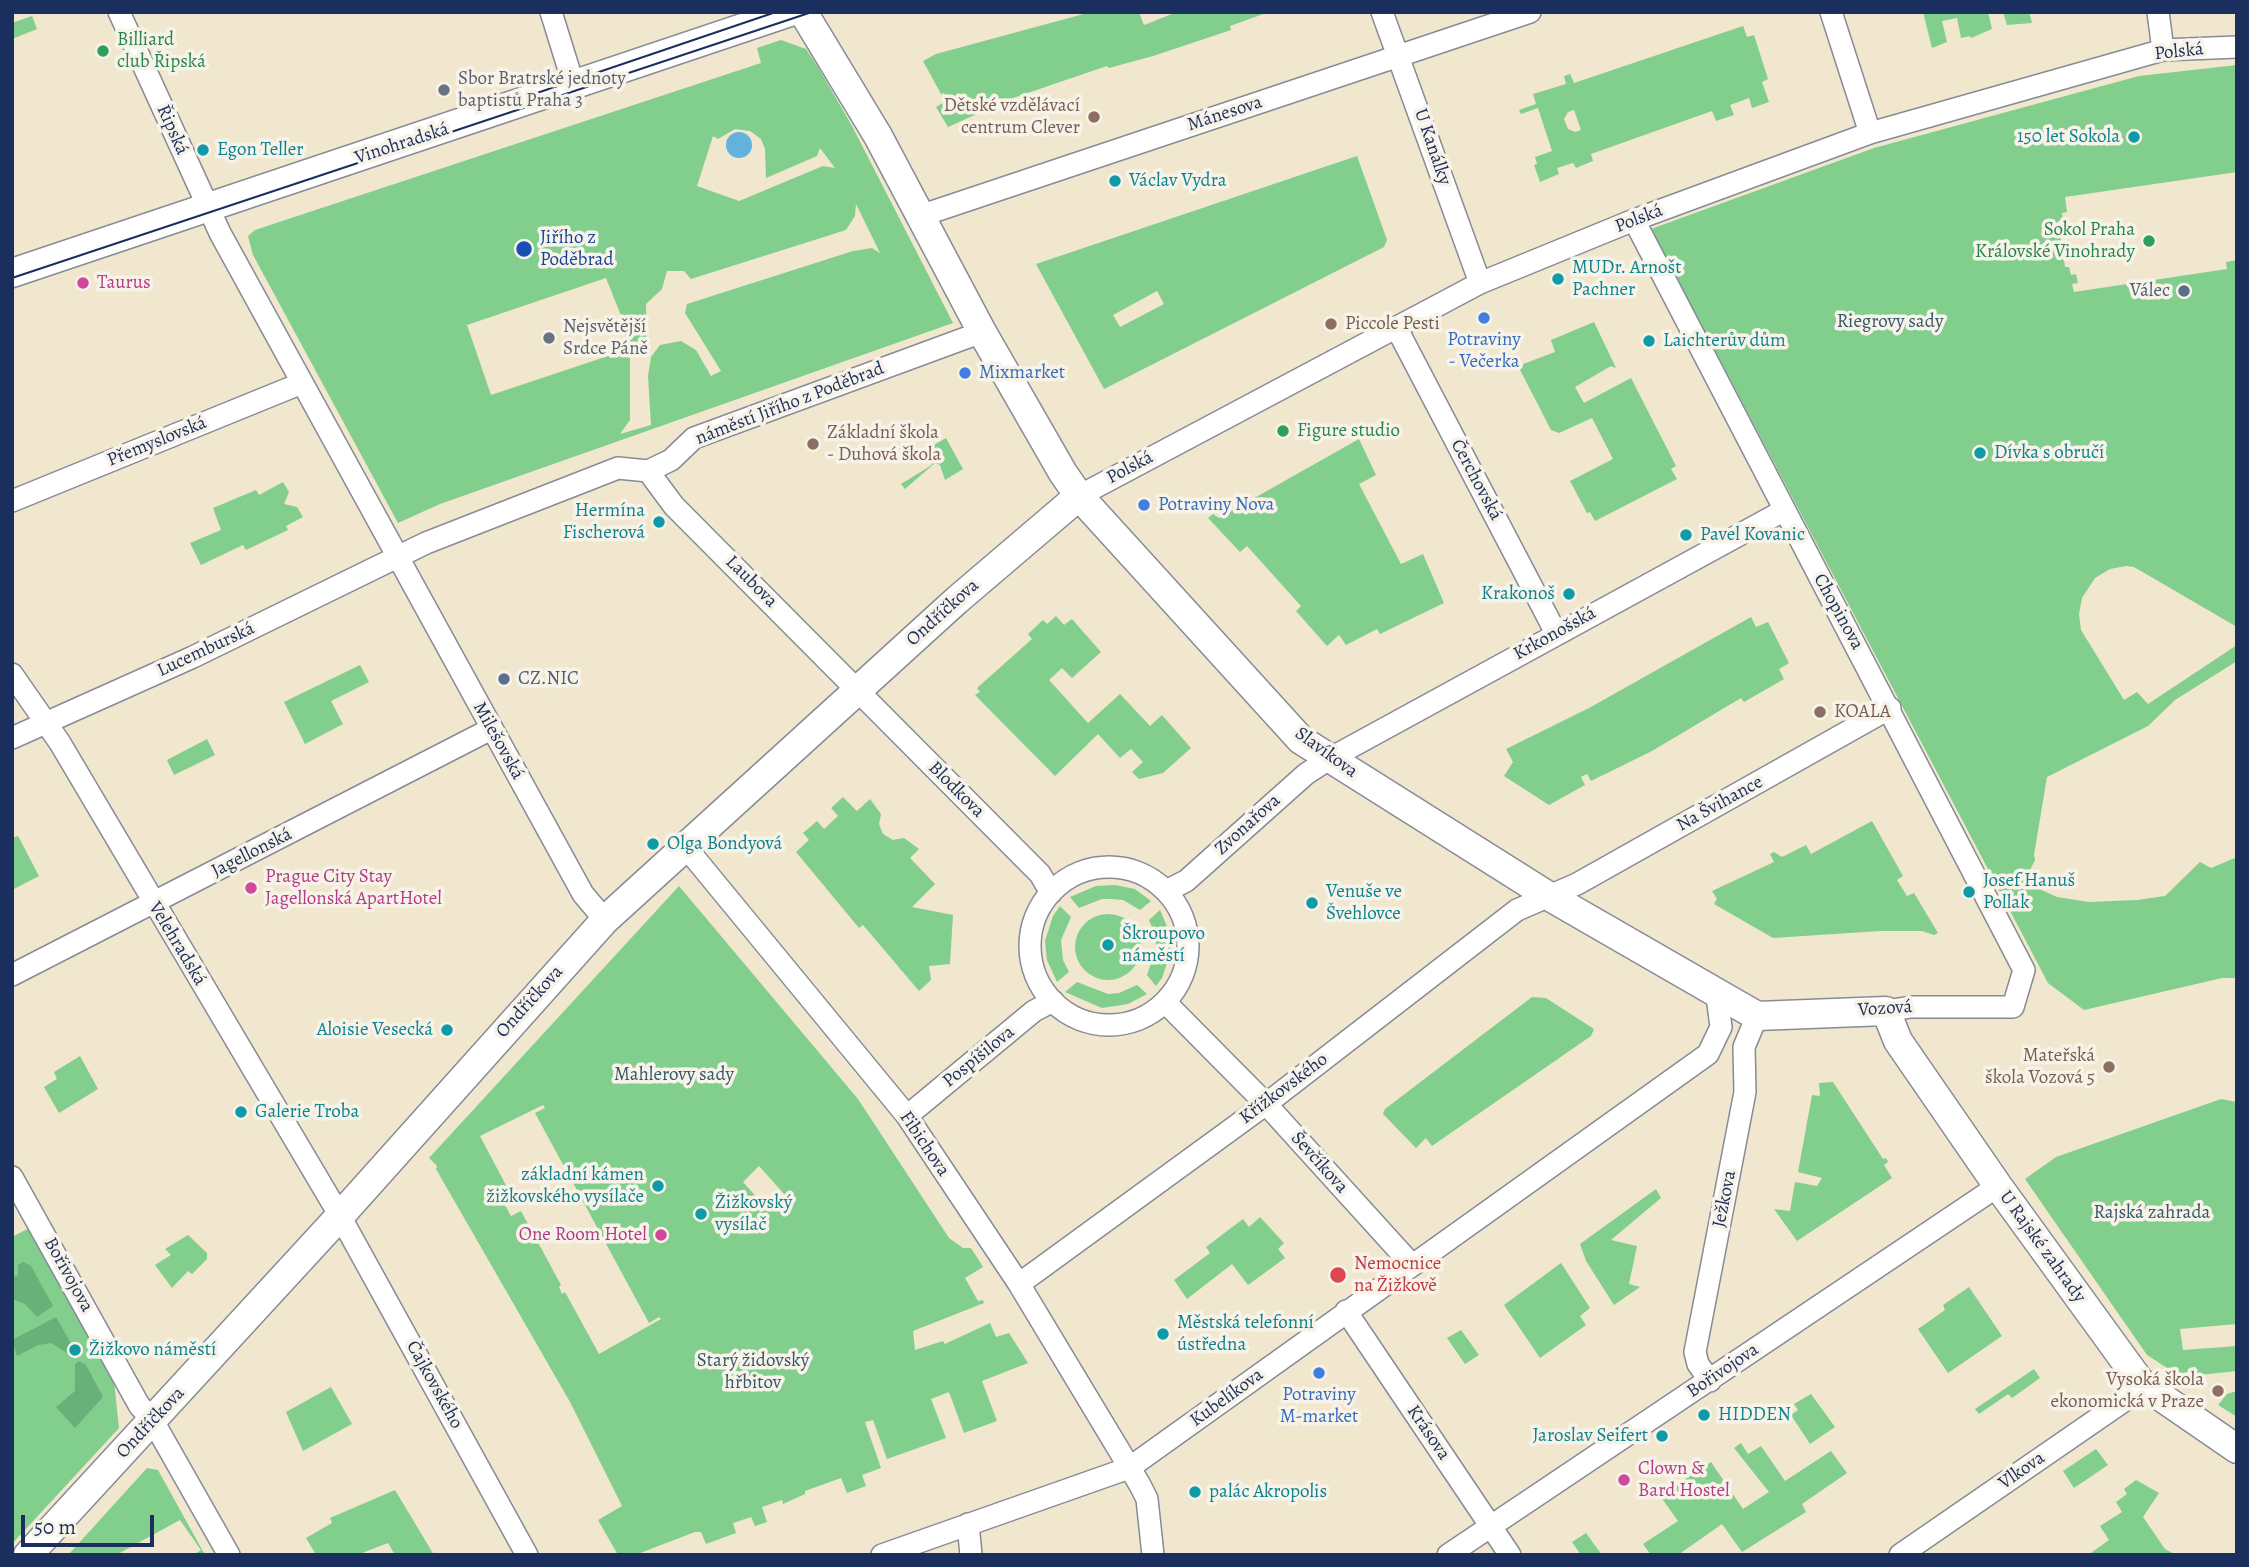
<!DOCTYPE html>
<html>
<head>
<meta charset="utf-8">
<style>
  body { margin:0 }
  #map { position:relative; width:2249px; height:1567px; overflow:hidden; background:#f1e7ce; font-family:Alegreya,serif }
  canvas { display:block }
  .frame { position:absolute; inset:0; border:14px solid #1b2f5e; pointer-events:none }
  .scale { position:absolute; left:21px; top:1515px; width:133px; height:32px; box-sizing:border-box; border:4px solid #1b2f5e; border-top:0; padding-left:9px; font-size:21px; line-height:24px; white-space:nowrap; color:#1b2f5e; -webkit-text-stroke:5px #f7f3e8; paint-order:stroke }
</style>
</head>
<body>
<div id="map">
<canvas width="2249" height="1567"></canvas>
<div class="frame"></div>
<div class="scale">50 m</div>
</div>
<script>
const g = document.querySelector('canvas').getContext('2d');
g.lineJoin = 'round';
function fill(path, color) {
  g.fillStyle = color;
  g.fill(path, 'evenodd');
}
function poly(rows) {
  const path = new Path2D();
  for (const r of rows) {
    if (r.length === 3) {
      path.moveTo(r[0] + r[2], r[1]);
      path.arc(r[0], r[1], r[2], 0, 2 * Math.PI);
      continue;
    }
    path.moveTo(r[0], r[1]);
    for (let i = 2; i < r.length; i += 2) path.lineTo(r[i], r[i + 1]);
  }
  return path;
}
function strokePath(path, color, width, dash) {
  g.strokeStyle = color;
  g.lineWidth = width;
  g.lineCap = dash ? 'butt' : 'round';
  g.setLineDash(dash || []);
  g.stroke(path);
}
function label(font, color, halo, rows, align = 'center') {
  g.font = font + ' Alegreya,serif';
  g.lineWidth = 7;
  g.setLineDash([]);
  g.textBaseline = 'middle';
  g.strokeStyle = halo;
  g.fillStyle = color;
  for (const [text, x, y, turn = 0] of rows) {
    g.save();
    g.translate(x, y);
    g.rotate((+turn || 0) * Math.PI / 180);
    g.textAlign = isNaN(turn) ? turn : align;
    if (halo) g.strokeText(text, 0, 0);
    g.fillText(text, 0, 0);
    g.restore();
  }
}
const green = poly([
  [1091,12,1139,12,1144,25,1177,12,1269,12,1230,26,1231,30,1153,56,1109,68,1107,66,1010,99,948,127,936,107,948,100,944,93,941,94,923,61,936,54],
  [1923,12,1988,12,1992,29,1971,38,1970,36,1961,38,1957,18,1942,21,1947,42,1932,48],
  [2003,12,2029,12,2032,23,2007,25],
  [32,16,37,29,12,39,12,23],
  [1743,26,1747,37,1754,35,1768,79,1762,82,1769,102,1752,108,1749,98,1730,105,1734,115,1716,121,1712,111,1591,154,1593,161,1576,168,1573,163,1557,168,1559,174,1540,182,1534,165,1537,164,1535,157,1552,151,1538,108,1521,114,1519,110,1536,104,1533,94,1566,84,1564,76,1570,74,1574,83],
  [1574,110,1581,130,1575,132,1568,129,1564,119,1568,112],
  [781,40,806,49,818,67,852,126,953,323,440,504,398,523,253,255,248,236,255,230,761,63,757,48],
  [735,129,750,131,761,139,765,149,766,178,817,156,820,148,835,168,823,166,739,201,697,186,713,136,718,139],
  [856,204,880,253,872,248,853,251,687,304,685,313,721,371,711,376,696,350,681,341,660,345,651,357,648,376,651,425,620,434,630,420,630,355,647,349,646,304,662,289,667,271,684,271,691,279,846,230,855,216],
  [606,278,622,318,620,320,629,349,491,395,467,325],
  [2237,65,2237,172,2065,197,2067,212,2062,213,2063,221,2058,221,2065,267,2069,267,2071,275,2076,274,2078,283,2072,284,2074,292,2227,269,2226,262,2237,260,2237,627,2134,567,2126,566,2110,569,2095,578,2082,598,2079,614,2081,630,2124,700,2137,692,2148,704,2237,645,2237,661,2175,700,2148,726,2047,777,2034,855,2035,860,2028,874,2037,888,2057,897,2089,902,2137,900,2165,896,2200,862,2211,868,2237,857,2237,978,2222,978,2084,1010,2048,983,1651,229,1874,148,2139,76],
  [1357,156,1387,240,1384,247,1104,389,1036,264],
  [1157,291,1164,304,1120,327,1113,315],
  [1594,322,1616,368,1611,366,1575,387,1584,403,1631,378,1676,466,1671,469,1677,479,1595,521,1590,512,1587,513,1570,481,1613,459,1592,418,1559,433,1551,430,1518,366,1555,352,1551,340],
  [946,438,963,469,945,480,940,465,935,463,905,489,901,484,932,465,927,449],
  [1359,439,1376,475,1359,484,1401,564,1423,554,1444,603,1380,634,1377,629,1346,645,1339,635,1327,646,1296,611,1301,606,1247,546,1240,552,1208,518,1213,514,1219,518],
  [283,482,289,492,284,504,297,507,303,517,286,526,288,530,246,550,243,545,201,565,190,543,221,530,213,508,256,490,259,495],
  [1056,616,1064,625,1072,619,1101,652,1072,678,1062,668,1049,680,1088,723,1120,694,1150,726,1162,715,1191,748,1163,773,1139,779,1132,772,1143,762,1131,749,1120,758,1098,734,1055,776,975,695,980,692,977,688,1032,639,1028,634,1043,620,1047,624],
  [1751,617,1756,627,1768,622,1789,663,1779,669,1784,679,1744,702,1741,698,1652,751,1591,781,1587,774,1581,777,1585,785,1549,805,1504,776,1513,762,1506,749,1589,708],
  [360,665,369,682,331,701,343,724,305,744,284,702],
  [207,739,215,755,174,775,167,760],
  [843,797,857,811,870,799,881,814,879,824,883,834,893,840,904,838,919,849,910,858,935,884,912,907,953,915,950,964,929,966,931,980,919,991,863,925,859,928,796,852,809,840,803,833,817,821,824,829,838,816,831,808],
  [1872,821,1903,876,1897,880,1907,896,1914,893,1938,933,1934,935,1922,931,1880,931,1773,938,1714,904,1717,899,1712,891,1774,862,1770,854,1774,852,1782,857,1806,845,1811,854],
  [18,836,39,876,12,890,12,838],
  [1115,885,1135,889,1151,901,1140,910,1123,900,1111,899,1102,899,1079,908,1070,897,1096,886],
  [679,886,858,1099,949,1238,963,1248,971,1248,983,1267,965,1278,978,1301,983,1300,984,1303,913,1331,915,1350,943,1341,945,1344,990,1323,996,1337,1009,1333,1028,1363,982,1381,997,1421,964,1433,949,1392,931,1399,946,1438,887,1459,873,1420,865,1422,881,1468,862,1475,866,1486,847,1493,841,1478,805,1491,805,1494,783,1504,782,1500,762,1507,767,1522,755,1526,751,1517,733,1523,736,1533,706,1544,701,1532,695,1532,635,1555,618,1555,598,1520,622,1506,570,1402,436,1169,437,1166,429,1158],
  [543,1105,545,1108,535,1113,649,1323,659,1317,661,1319,599,1354,565,1292,562,1294,559,1287,561,1285,521,1211,511,1216,494,1186,502,1197,510,1193,480,1136],
  [759,1166,786,1196,769,1211,743,1182],
  [1060,906,1071,917,1061,940,1063,960,1069,972,1057,982,1047,960,1045,941,1053,916],
  [1160,910,1169,931,1171,951,1162,978,1156,986,1147,975,1156,948,1156,937,1149,920],
  [1108,947,33],
  [1077,982,1108,994,1119,993,1137,985,1147,994,1128,1004,1102,1008,1065,992],
  [1532,997,1546,998,1594,1029,1591,1036,1432,1146,1426,1138,1416,1148,1383,1114,1385,1109],
  [80,1056,98,1089,59,1113,44,1087,57,1079,54,1072],
  [1833,1082,1883,1159,1886,1158,1888,1162,1884,1165,1892,1178,1797,1241,1774,1209,1790,1211,1795,1182,1817,1186,1822,1178,1798,1172,1812,1095,1820,1096,1819,1083],
  [2221,1099,2237,1102,2237,1324,2180,1329,2183,1350,2237,1346,2237,1371,2181,1377,2147,1355,2025,1179,2056,1157],
  [1656,1189,1661,1198,1611,1240,1637,1246,1629,1284,1640,1287,1614,1305,1586,1261,1580,1244],
  [1260,1217,1284,1243,1278,1249,1285,1258,1248,1285,1232,1264,1187,1299,1174,1280,1210,1253,1206,1247,1243,1219,1249,1227],
  [29,1228,114,1381,119,1428,12,1544,12,1237],
  [188,1235,207,1253,207,1259,192,1274,188,1271,172,1288,155,1265,171,1255,165,1249],
  [1561,1263,1590,1308,1580,1316,1586,1325,1540,1358,1504,1305],
  [1969,1287,2002,1336,1948,1373,1918,1329,1945,1310,1943,1305],
  [1461,1330,1479,1355,1465,1364,1447,1338],
  [2034,1369,2040,1378,2012,1398,2008,1394,1979,1414,1975,1409],
  [331,1387,352,1424,303,1451,286,1412],
  [2237,1391,2237,1417,2218,1405,2227,1394],
  [1811,1394,1835,1427,1810,1444,1791,1415,1798,1410,1794,1404],
  [1741,1443,1748,1454,1761,1446,1785,1481,1831,1451,1847,1473,1802,1504,1806,1512,1742,1552,1722,1524,1678,1555,1651,1555,1643,1544,1678,1521,1660,1496,1711,1462,1743,1509,1769,1492,1734,1448],
  [2096,1449,2108,1465,2074,1488,2063,1471],
  [147,1468,158,1470,205,1555,193,1555,201,1550,180,1520,116,1555,68,1555],
  [2136,1480,2159,1493,2143,1517,2165,1549,2176,1555,2088,1555,2109,1540,2100,1526,2122,1512,2116,1502,2127,1494,2124,1489],
  [395,1490,434,1555,395,1555,388,1543,357,1555,316,1555,306,1538,332,1523,330,1518],
  [1586,1533,1591,1540,1602,1555,1581,1555,1572,1542]
]);
const forest = poly([
  [23,1262,31,1266,53,1306,37,1317,25,1304,12,1299,12,1278,18,1275,18,1265],
  [56,1317,77,1354,70,1355,51,1343,38,1345,17,1356,12,1340],
  [79,1361,86,1365,103,1397,75,1428,56,1407,75,1391,75,1364]
]);
const water = poly([
  [739,145,13]
]);
const street = poly([
  [119,12,220,233,583,894,605,920],
  [551,12,574,86],
  [1382,12,1480,283],
  [1831,12,1870,133],
  [2158,12,2163,50],
  [920,216,1530,12],
  [1634,220,2024,970,2013,1007,1911,1007,1886,1011],
  [1396,327,1556,633],
  [648,471,674,506,1040,874,1051,893],
  [1079,496,1480,283,1634,220,1870,133,2163,50,2237,47],
  [12,501,302,383],
  [12,674,60,743,340,1216,527,1555],
  [12,738,193,657,426,543,618,468,648,471,671,460,694,438,982,332],
  [684,845,907,1116,1019,1284,1140,1485,1147,1499,1153,1555],
  [1109,946,79],
  [1166,891,1186,881,1306,774,1329,759,1783,511],
  [12,975,491,729],
  [1165,1002,1266,1104,1412,1265],
  [907,1116,1034,1011,1053,1001],
  [12,1177,139,1405,153,1421,229,1555],
  [1019,1284,1266,1104,1517,910,1577,884,1890,708],
  [1346,1311,1510,1555],
  [1710,1381,1698,1364,1695,1352,1745,1092,1744,1047,1757,1016],
  [968,1524,971,1555],
  [882,1555,1129,1468,1708,1054,1721,1027,1717,996],
  [1448,1555,1998,1186],
  [1900,1555,2128,1398,2141,1383]
]);
const secondary = poly([
  [803,12,878,136,982,332,1063,473,1079,496,1301,740,1547,895,1757,1016,1886,1011,1898,1041,1998,1186,2141,1383,2237,1449],
  [12,273,790,12],
  [28,1555,340,1216,605,920,957,600,1079,496]
]);
const tram = poly([
  [534,94,776,12],
  [12,278,812,12]
]);
const markers = [
  [103,51,7,"#2e9e5b"],
  [444,90,7,"#6b7280"],
  [1094,117,7,"#8d6e63"],
  [2134,137,7,"#0f9aa8"],
  [203,150,7,"#0f9aa8"],
  [1115,181,7,"#0f9aa8"],
  [2149,241,7,"#2e9e5b"],
  [524,249,9,"#1a4fb4"],
  [1558,279,7,"#0f9aa8"],
  [83,283,7,"#d1479c"],
  [2184,291,7,"#5c6f8a"],
  [1484,318,7,"#3f7fe0"],
  [1331,324,7,"#8d6e63"],
  [549,338,7,"#6b7280"],
  [1649,341,7,"#0f9aa8"],
  [965,373,7,"#3f7fe0"],
  [1283,431,7,"#2e9e5b"],
  [813,444,7,"#8d6e63"],
  [1980,453,7,"#0f9aa8"],
  [1144,505,7,"#3f7fe0"],
  [659,522,7,"#0f9aa8"],
  [1686,535,7,"#0f9aa8"],
  [1569,594,7,"#0f9aa8"],
  [504,679,7,"#5c6f8a"],
  [1820,712,7,"#8d6e63"],
  [653,844,7,"#0f9aa8"],
  [251,888,7,"#d1479c"],
  [1969,892,7,"#0f9aa8"],
  [1312,903,7,"#0f9aa8"],
  [1108,945,7,"#0f9aa8"],
  [447,1030,7,"#0f9aa8"],
  [2109,1067,7,"#8d6e63"],
  [241,1112,7,"#0f9aa8"],
  [658,1186,7,"#0f9aa8"],
  [701,1214,7,"#0f9aa8"],
  [661,1235,7,"#d1479c"],
  [1338,1275,9,"#e0444e"],
  [1163,1334,7,"#0f9aa8"],
  [75,1350,7,"#0f9aa8"],
  [1319,1373,7,"#3f7fe0"],
  [2218,1391,7,"#8d6e63"],
  [1704,1415,7,"#0f9aa8"],
  [1662,1436,7,"#0f9aa8"],
  [1624,1480,7,"#d1479c"],
  [1195,1492,7,"#0f9aa8"]
];
const leisureNames = [
  ["Billiard",117,40],
  ["club Řipská",117,62],
  ["Sokol Praha",2135,230,"right"],
  ["Královské Vinohrady",2135,252,"right"],
  ["Figure studio",1297,431]
];
const streetNames = [
  ["Polská",2179,52,-6],
  ["Mánesova",1225,114,-18],
  ["Řipská",172,130,66],
  ["Vinohradská",402,144,-18],
  ["U Kanálky",1432,147,71],
  ["Polská",1639,219,-21],
  ["náměstí Jiřího z Poděbrad",790,404,-21],
  ["Přemyslovská",157,442,-22],
  ["Polská",1130,468,-28],
  ["Čerchovská",1476,480,62],
  ["Laubova",751,582,45],
  ["Chopinova",1838,612,61],
  ["Ondříčkova",943,613,-42],
  ["Krkonošská",1555,634,-29],
  ["Lucemburská",206,650,-25],
  ["Milešovská",498,741,61],
  ["Slavíkova",1326,753,36],
  ["Blodkova",956,790,45],
  ["Na Švihance",1720,804,-29],
  ["Zvonařova",1248,825,-42],
  ["Jagellonská",252,853,-27],
  ["Velehradská",177,944,59],
  ["Ondříčkova",530,1002,-48],
  ["Vozová",1885,1009,-4],
  ["Pospíšilova",979,1057,-39],
  ["Křížkovského",1284,1089,-37],
  ["Fibichova",924,1144,56],
  ["Ševčíkova",1319,1163,48],
  ["Ježkova",1725,1199,-79],
  ["U Rajské zahrady",2042,1247,54],
  ["Bořivojova",68,1275,61],
  ["Bořivojova",1723,1371,-34],
  ["Čajkovského",434,1385,61],
  ["Kubelíkova",1227,1398,-36],
  ["Ondříčkova",151,1423,-47],
  ["Krásova",1428,1433,56],
  ["Vlkova",2022,1471,-35]
];
const worshipNames = [
  ["Sbor Bratrské jednoty",458,79],
  ["baptistů Praha 3",458,101],
  ["Nejsvětější",563,327],
  ["Srdce Páně",563,349]
];
const educationNames = [
  ["Dětské vzdělávací",1080,106],
  ["centrum Clever",1080,128],
  ["Piccole Pesti",1345,324,"left"],
  ["Základní škola",827,433,"left"],
  ["- Duhová škola",827,455,"left"],
  ["KOALA",1834,712,"left"],
  ["Mateřská",2095,1056],
  ["škola Vozová 5",2095,1078],
  ["Vysoká škola",2204,1380],
  ["ekonomická v Praze",2204,1402]
];
const cultureNames = [
  ["150 let Sokola",2120,137,"right"],
  ["Egon Teller",217,150],
  ["Václav Vydra",1129,181],
  ["MUDr. Arnošt",1572,268],
  ["Pachner",1572,290],
  ["Laichterův dům",1663,341],
  ["Dívka s obručí",1994,453],
  ["Hermína",645,511,"right"],
  ["Fischerová",645,533,"right"],
  ["Pavel Kovanic",1700,535],
  ["Krakonoš",1555,594,"right"],
  ["Olga Bondyová",667,844],
  ["Josef Hanuš",1983,881],
  ["Pollak",1983,903],
  ["Venuše ve",1326,892],
  ["Švehlovce",1326,914],
  ["Škroupovo",1122,934],
  ["náměstí",1122,956],
  ["Aloisie Vesecká",433,1030,"right"],
  ["Galerie Troba",255,1112],
  ["základní kámen",644,1175,"right"],
  ["žižkovského vysílače",644,1197,"right"],
  ["Žižkovský",715,1203],
  ["vysílač",715,1225],
  ["Městská telefonní",1177,1323],
  ["ústředna",1177,1345],
  ["Žižkovo náměstí",89,1350],
  ["HIDDEN",1718,1415],
  ["Jaroslav Seifert",1648,1436,"right"],
  ["palác Akropolis",1209,1492]
];
const transitNames = [
  ["Jiřího z",540,238],
  ["Poděbrad",540,260]
];
const hotelNames = [
  ["Taurus",97,283],
  ["Prague City Stay",265,877],
  ["Jagellonská ApartHotel",265,899],
  ["One Room Hotel",647,1235,"right"],
  ["Clown &",1638,1469],
  ["Bard Hostel",1638,1491]
];
const serviceNames = [
  ["Válec",2170,291],
  ["CZ.NIC",518,679,"left"]
];
const parkNames = [
  ["Riegrovy sady",1890,322],
  ["Mahlerovy sady",674,1075],
  ["Rajská zahrada",2152,1213],
  ["Starý židovský",753,1361],
  ["hřbitov",753,1383]
];
const shopNames = [
  ["Potraviny",1484,340],
  ["- Večerka",1484,362],
  ["Mixmarket",979,373,"left"],
  ["Potraviny Nova",1158,505,"left"],
  ["Potraviny",1319,1395],
  ["M-market",1319,1417]
];
const healthNames = [
  ["Nemocnice",1354,1264],
  ["na Žižkově",1354,1286]
];
fill(green, '#81ce8d');
fill(forest, '#68b178');
fill(water, '#64b1dd');
strokePath(street, '#868b96', 24);
strokePath(secondary, '#868b96', 31);
strokePath(street, '#fff', 21);
strokePath(secondary, '#fff', 28);
strokePath(tram, '#1b2f5e', 2);
for (const [x, y, r, color] of markers) {
  const dot = new Path2D();
  dot.arc(x, y, r, 0, 2 * Math.PI);
  g.fillStyle = color;
  g.fill(dot);
  strokePath(dot, '#f7f3e8', 2.5);
}
label('19px', '#27864d', '#f7f3e8', leisureNames, 'left');
label('19px', '#1b2f5e', '#f7f3e8', streetNames);
label('19px', '#5b616d', '#f7f3e8', worshipNames, 'left');
label('19px', '#785e54', '#f7f3e8', educationNames, 'right');
label('19px', '#0d838f', '#f7f3e8', cultureNames, 'left');
label('19px', '#164399', '#f7f3e8', transitNames, 'left');
label('19px', '#b23c85', '#f7f3e8', hotelNames, 'left');
label('19px', '#4e5e75', '#f7f3e8', serviceNames, 'right');
label('19px', '#34576a', '#f7f3e8', parkNames);
label('19px', '#366cbe', '#f7f3e8', shopNames);
label('19px', '#be3a42', '#f7f3e8', healthNames, 'left');
</script>
</body>
</html>
